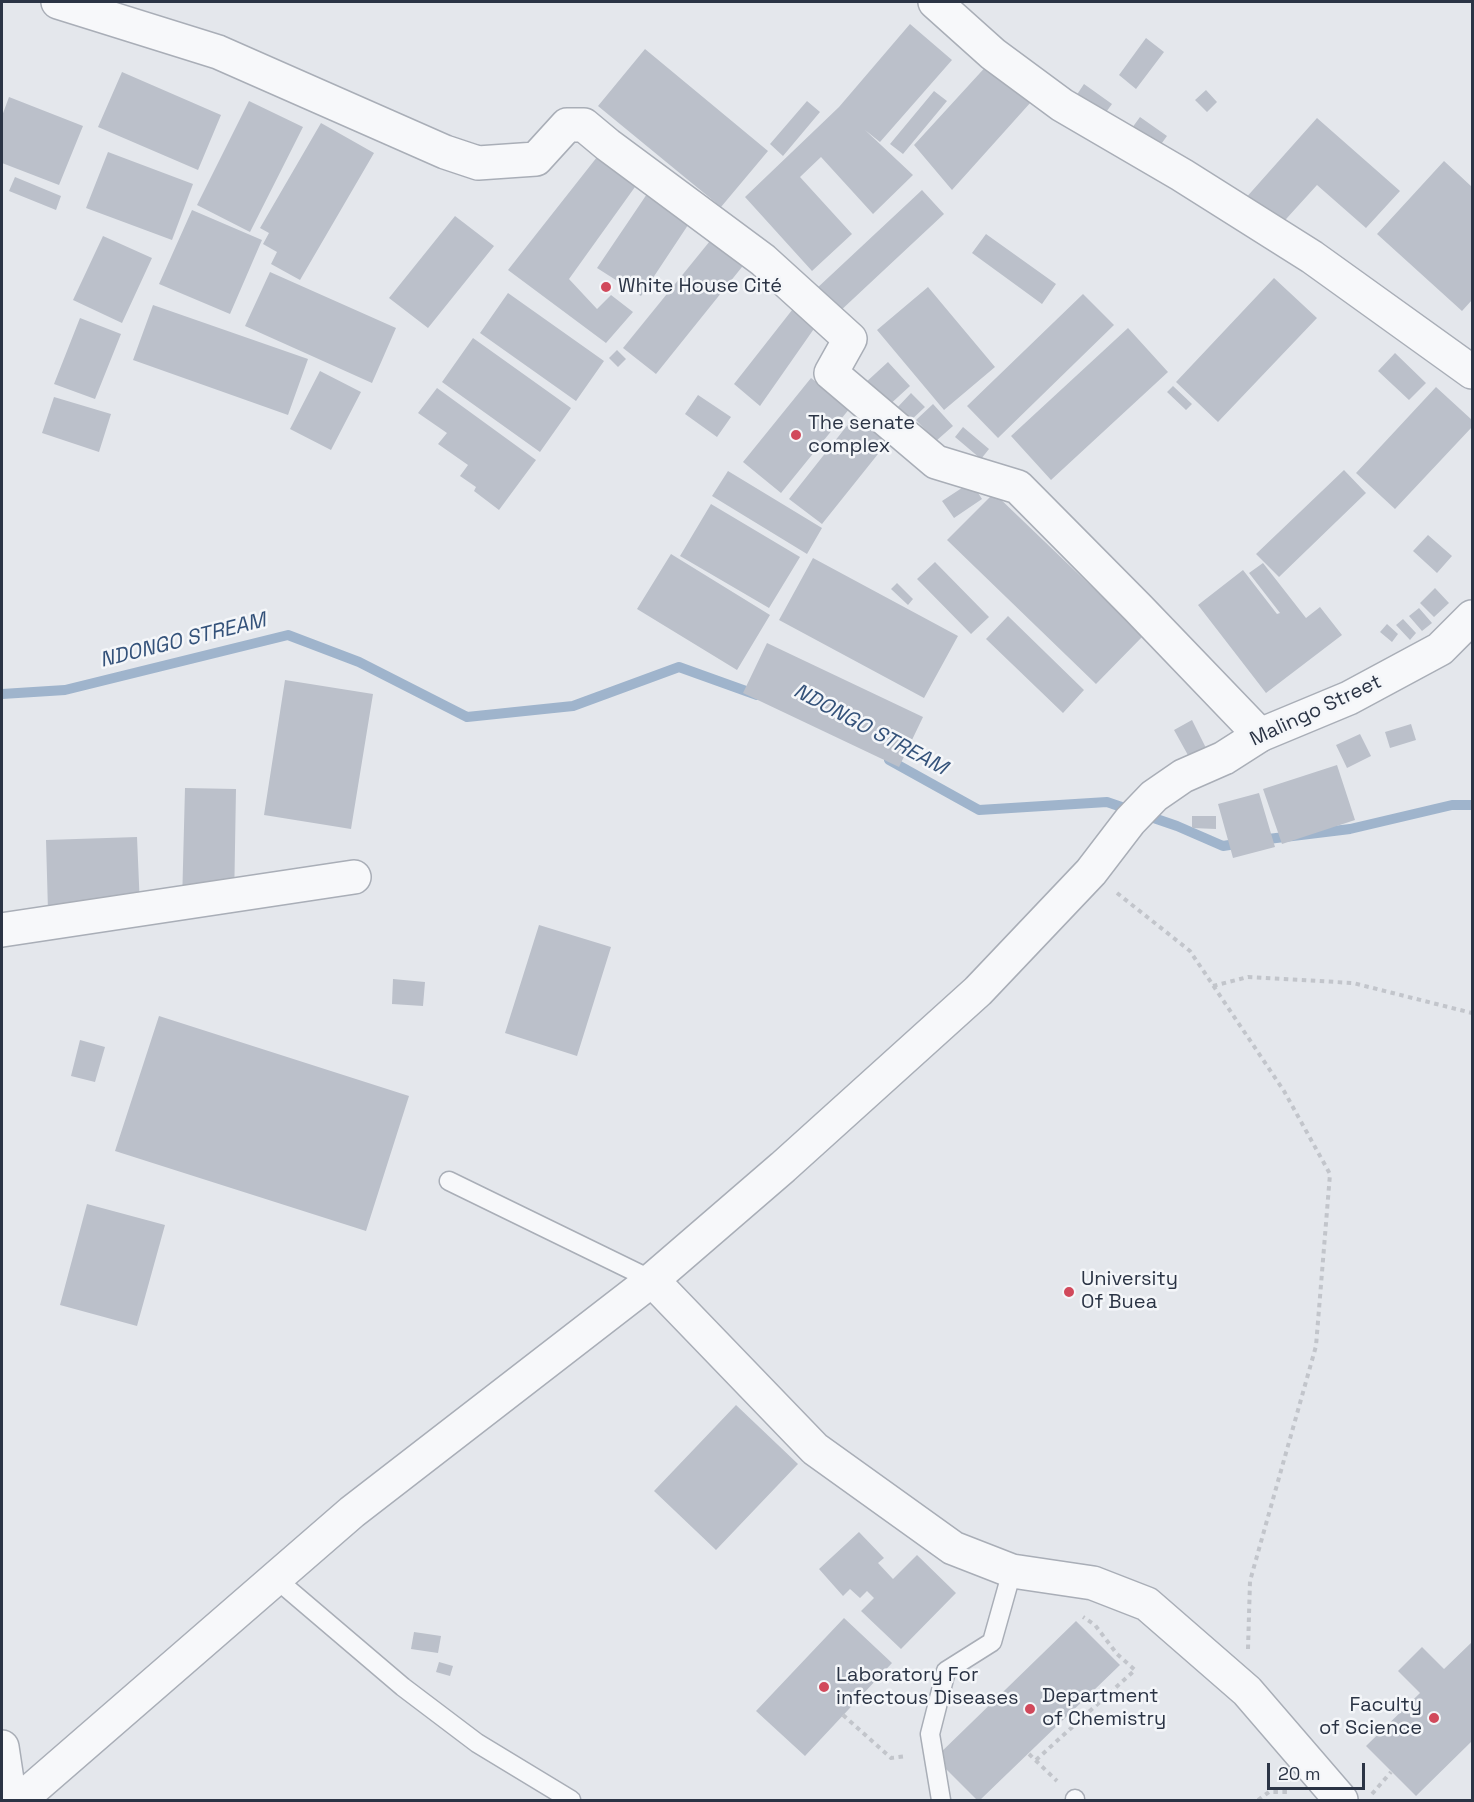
<!DOCTYPE html>
<html>
<head>
<meta charset="utf-8">
<style>
  body { margin:0 }
  #map { position:relative; width:1474px; height:1802px; overflow:hidden; background:#e4e7ec; font-family:"Space Grotesk",sans-serif }
  canvas { display:block }
  .frame { position:absolute; inset:0; border:3px solid #2b3445; pointer-events:none }
  .scale { position:absolute; left:1267px; top:1763px; width:98px; height:27px; box-sizing:border-box; border:3px solid #2b3445; border-top:0; padding-left:8px; font-size:18px; line-height:21px; white-space:nowrap; color:#2b3445; -webkit-text-stroke:4px #f4f6f9; paint-order:stroke }
</style>
</head>
<body>
<div id="map">
<canvas width="1474" height="1802"></canvas>
<div class="frame"></div>
<div class="scale">20 m</div>
</div>
<script>
const g = document.querySelector('canvas').getContext('2d');
g.lineJoin = 'round';
function poly(rows) {
  const path = new Path2D();
  for (const r of rows) {
    path.moveTo(r[0], r[1]);
    for (let i = 2; i < r.length; i += 2) path.lineTo(r[i], r[i + 1]);
  }
  return path;
}
function strokePath(path, color, width, dash) {
  g.strokeStyle = color;
  g.lineWidth = width;
  g.lineCap = dash ? 'butt' : 'round';
  g.setLineDash(dash || []);
  g.stroke(path);
}
function fill(path, color) {
  g.fillStyle = color;
  g.fill(path, 'evenodd');
}
function label(font, color, halo, rows, align = 'center') {
  g.font = font + ' "Space Grotesk",sans-serif';
  g.lineWidth = 5;
  g.setLineDash([]);
  g.textBaseline = 'middle';
  g.strokeStyle = halo;
  g.fillStyle = color;
  for (const [text, x, y, turn = 0] of rows) {
    g.save();
    g.translate(x, y);
    g.rotate((+turn || 0) * Math.PI / 180);
    g.textAlign = isNaN(turn) ? turn : align;
    if (halo) g.strokeText(text, 0, 0);
    g.fillText(text, 0, 0);
    g.restore();
  }
}
const stream = poly([
  [2,694,65,690,288,635,359,662,467,717,573,706,679,667,757,695],
  [889,760,979,810,1107,802,1177,826,1223,846,1242,843],
  [1260,840,1350,829,1452,805,1472,805]
]);
const building = poly([
  [910,24,952,60,880,142,865,130,913,175,873,214,821,157,800,177,852,234,812,271,745,197,839,107],
  [1146,38,1164,52,1136,89,1119,75],
  [645,49,768,151,721,207,598,106],
  [990,62,1031,102,952,190,914,145],
  [122,72,221,115,198,170,98,127],
  [1084,84,1112,104,1101,119,1074,99],
  [1206,90,1217,102,1207,112,1195,100],
  [934,91,947,101,903,154,890,144],
  [9,97,83,126,59,185,2,163,2,116],
  [249,101,303,127,250,232,197,205],
  [807,101,820,112,783,156,770,144],
  [1140,117,1167,136,1159,147,1132,128],
  [1317,118,1400,191,1366,228,1317,185,1277,229,1244,200],
  [321,123,374,153,300,280,271,264,277,252,263,244,269,233,260,228],
  [108,152,193,184,172,240,86,208],
  [601,152,640,180,569,279,597,309,611,295,633,312,606,343,508,270],
  [1444,161,1472,187,1472,300,1462,311,1377,234],
  [15,177,61,196,56,210,9,191],
  [922,190,944,214,838,313,815,290],
  [649,191,692,219,641,296,597,268],
  [192,210,262,240,230,314,159,284],
  [455,216,494,246,428,328,389,298],
  [986,234,1056,284,1042,304,972,253],
  [103,236,152,258,122,323,73,300],
  [714,236,746,262,656,374,623,348],
  [270,272,396,328,372,383,245,326],
  [1274,278,1317,318,1218,422,1176,382],
  [928,287,995,367,944,410,877,330],
  [508,293,604,361,576,401,480,333],
  [1083,294,1114,325,998,438,967,406],
  [153,305,308,359,288,415,133,360],
  [796,305,818,323,760,406,734,384],
  [80,318,121,334,95,399,54,384],
  [1128,328,1168,372,1051,480,1011,436],
  [473,338,571,408,540,452,442,382],
  [617,350,626,359,618,367,609,358],
  [1395,353,1426,383,1409,400,1378,371],
  [888,362,910,386,886,408,864,384],
  [320,371,361,392,331,450,290,429],
  [811,378,850,408,781,493,743,462],
  [1173,386,1192,404,1186,410,1167,392],
  [1436,387,1472,420,1472,427,1395,509,1356,473],
  [437,388,536,460,499,510,474,491,476,487,460,476,468,465,438,444,447,433,418,413],
  [911,393,925,407,908,423,895,410],
  [698,395,731,417,717,437,685,414],
  [54,397,111,414,99,452,42,433],
  [933,404,953,426,936,441,916,420],
  [857,413,890,439,822,524,789,499],
  [963,427,989,449,981,459,955,437],
  [1344,470,1366,493,1279,577,1256,554],
  [728,471,822,528,807,554,712,496],
  [971,482,982,499,954,518,942,501],
  [994,493,1143,636,1096,684,947,540],
  [711,504,800,557,769,608,680,556],
  [1428,535,1452,556,1437,573,1413,551],
  [671,554,770,615,737,670,637,609],
  [813,558,958,636,924,698,779,620],
  [935,562,989,617,971,634,917,579],
  [1263,563,1306,618,1320,607,1342,635,1266,693,1198,605,1243,570,1277,614,1280,613,1249,573],
  [897,583,913,599,908,605,891,589],
  [1435,588,1449,603,1434,617,1420,603],
  [1419,608,1432,623,1422,631,1409,616],
  [1008,616,1084,690,1063,713,986,639],
  [1403,619,1416,633,1410,640,1396,625],
  [1387,624,1398,634,1392,642,1380,632],
  [767,643,923,717,899,767,743,693],
  [285,680,373,694,351,829,264,815],
  [1192,720,1206,748,1189,757,1174,730],
  [1411,724,1416,740,1390,748,1385,732],
  [1360,734,1371,756,1347,768,1336,745],
  [1337,765,1355,820,1282,844,1263,789],
  [185,788,236,789,234,905,182,904],
  [1259,793,1275,847,1233,858,1218,804],
  [1192,816,1216,816,1216,829,1192,828],
  [137,837,140,907,48,911,46,840],
  [539,925,611,947,577,1056,505,1033],
  [393,979,425,982,423,1006,392,1004],
  [159,1016,409,1096,366,1231,115,1151],
  [80,1040,105,1047,95,1082,71,1076],
  [87,1204,165,1225,137,1326,60,1305],
  [736,1405,798,1464,716,1550,654,1491],
  [859,1532,884,1558,878,1563,893,1579,917,1555,956,1593,901,1649,861,1611,874,1598,867,1591,860,1598,850,1589,843,1596,819,1569],
  [844,1618,892,1663,805,1756,756,1711],
  [1076,1621,1120,1665,980,1800,977,1800,935,1758],
  [414,1632,441,1636,438,1653,411,1649],
  [1472,1642,1472,1744,1471,1742,1416,1796,1366,1746,1420,1693,1398,1671,1422,1647,1444,1669],
  [439,1662,453,1666,450,1676,436,1672]
]);
const path = poly([
  [1117,893,1190,951,1284,1091,1330,1174,1316,1346,1250,1581,1248,1649],
  [1213,986,1248,977,1353,983,1472,1013],
  [843,1715,891,1758,907,1756],
  [1029,1754,1057,1781],
  [1036,1760,1135,1670,1117,1654,1095,1625,1083,1617],
  [1372,1794,1391,1772],
  [1258,1800,1269,1792,1291,1792]
]);
const service = poly([
  [449,1181,652,1280],
  [275,1578,403,1687,477,1743,571,1800],
  [1075,1799,1075,1800],
  [941,1800,930,1734,946,1671,992,1642,1012,1571]
]);
const minor = poly([
  [58,2,218,52,445,152,478,163,536,159,567,125,584,125,608,145,763,260,850,339,831,373,936,462,1018,487,1138,608,1260,735],
  [935,2,993,54,1062,105,1182,175,1312,257,1472,372],
  [2,930,354,877],
  [652,1280,815,1449,953,1548,1012,1571,1093,1583,1147,1604,1247,1691,1341,1800],
  [2,1747,10,1800]
]);
const tertiary = poly([
  [20,1800,352,1512,652,1280,783,1167,978,991,1091,872,1130,821,1154,796,1183,776,1224,758,1260,735,1349,698,1440,649,1472,617]
]);
const markers = [
  [606,287,6,"#d1495b"],
  [796,435,6,"#d1495b"],
  [1069,1292,6,"#d1495b"],
  [824,1687,6,"#d1495b"],
  [1030,1709,6,"#d1495b"],
  [1434,1718,6,"#d1495b"]
];
const poiNames = [
  ["White House Cité",618,287],
  ["The senate",808,424],
  ["complex",808,447],
  ["University",1081,1280],
  ["Of Buea",1081,1303],
  ["Laboratory For",836,1676],
  ["infectous Diseases",836,1699],
  ["Department",1042,1697],
  ["of Chemistry",1042,1720],
  ["Faculty",1422,1706,"right"],
  ["of Science",1422,1729,"right"]
];
const streetNames = [
  ["Malingo Street",1316,711,-25]
];
const waterNames = [
  ["NDONGO STREAM",183,641,-14],
  ["NDONGO STREAM",870,730,28]
];
strokePath(stream, '#9fb4cc', 10);
fill(building, '#bbc0ca');
strokePath(service, '#a9aeb7', 21);
strokePath(minor, '#a9aeb7', 36);
strokePath(tertiary, '#a9aeb7', 36);
strokePath(path, '#c2c5cb', 4, [4.5, 4.5]);
strokePath(service, '#f7f8fa', 18);
strokePath(minor, '#f7f8fa', 33);
strokePath(tertiary, '#f7f8fa', 33);
for (const [x, y, r, color] of markers) {
  const dot = new Path2D();
  dot.arc(x, y, r, 0, 2 * Math.PI);
  g.fillStyle = color;
  g.fill(dot);
  strokePath(dot, '#f4f6f9', 2);
}
label('20px', '#2b3445', '#f4f6f9', poiNames, 'left');
label('20px', '#2b3445', '#f4f6f9', streetNames);
label('italic 21px', '#34527a', '#f4f6f9', waterNames);
</script>
</body>
</html>
